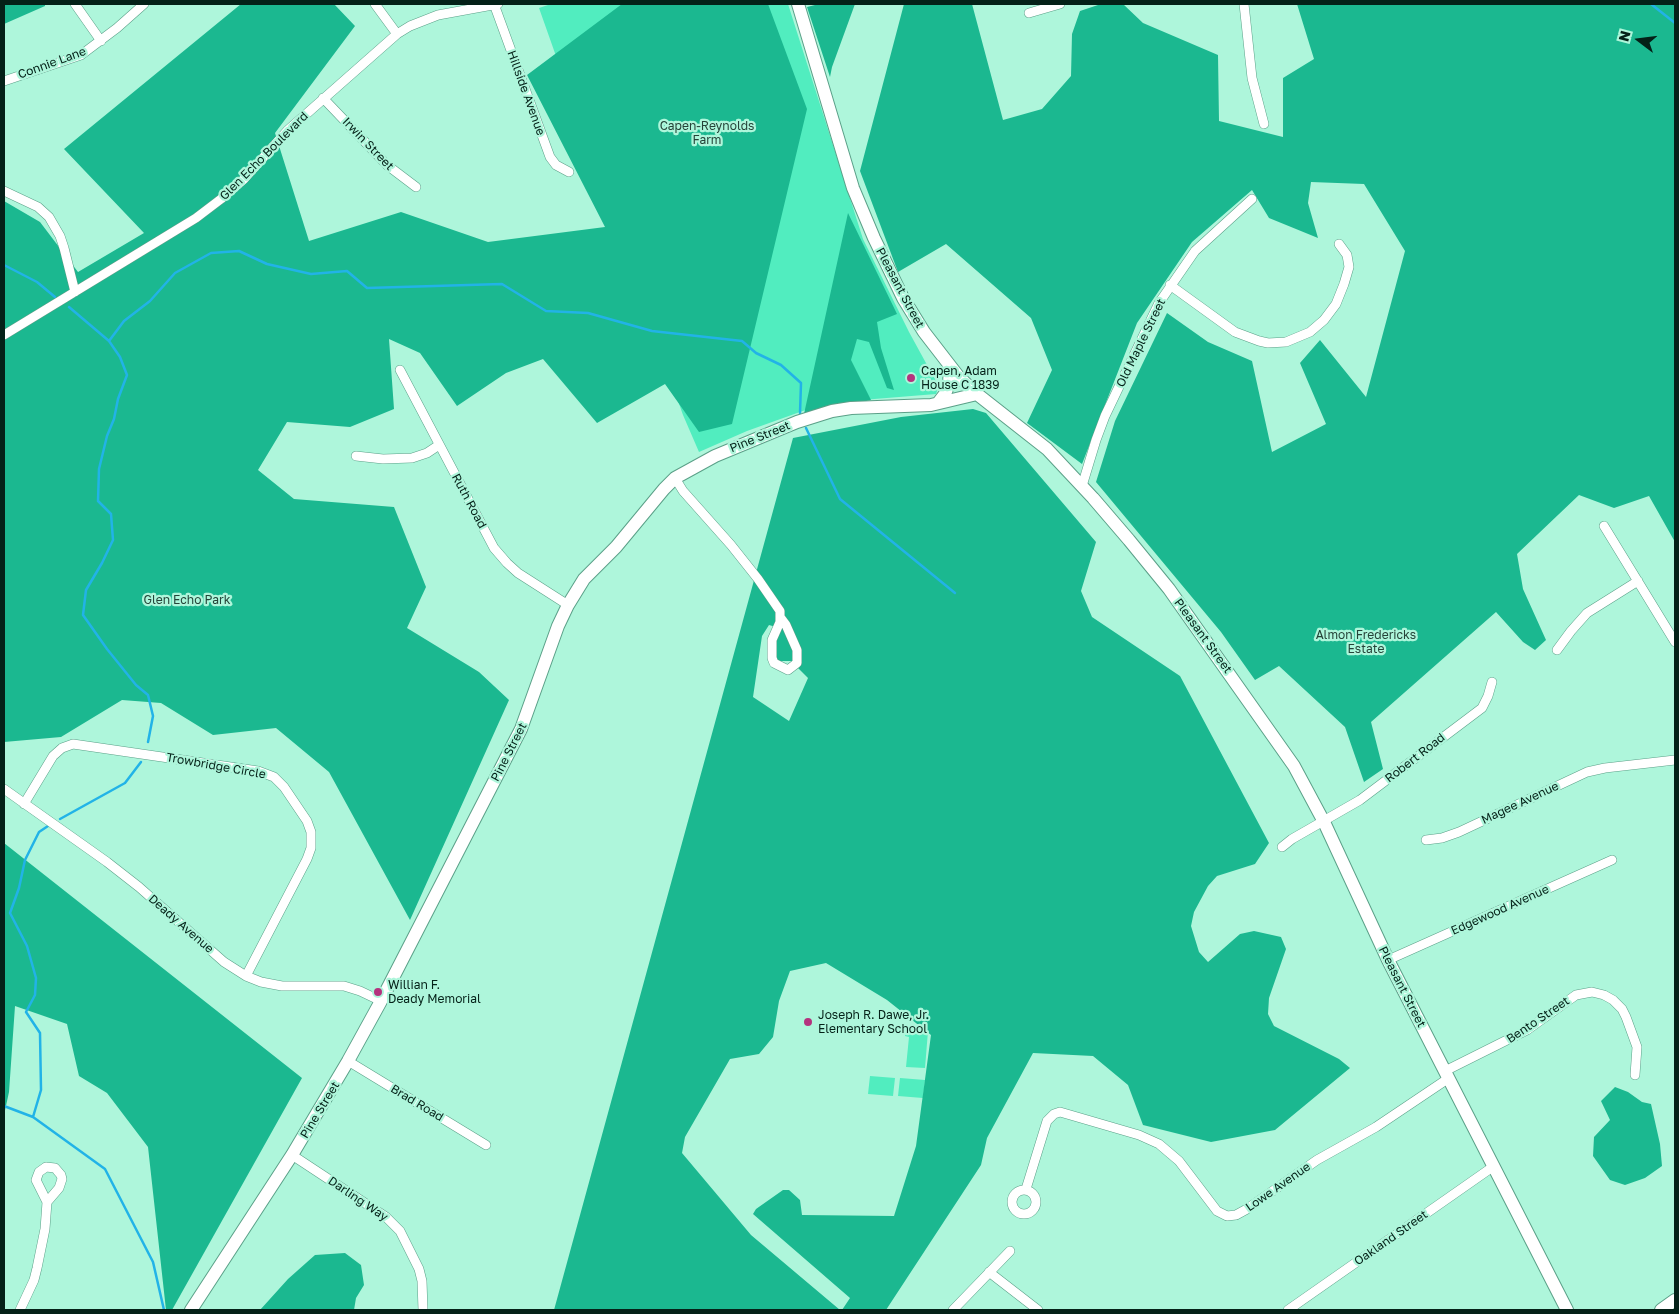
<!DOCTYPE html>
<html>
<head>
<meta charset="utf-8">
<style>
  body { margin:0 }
  #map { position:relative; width:1679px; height:1314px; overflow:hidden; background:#aef6db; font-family:"Golos Text",sans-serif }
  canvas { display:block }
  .frame { position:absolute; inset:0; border:5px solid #042118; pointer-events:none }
  .north { position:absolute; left:1614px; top:15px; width:50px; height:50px; -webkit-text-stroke:4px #aef6db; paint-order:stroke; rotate:285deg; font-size:14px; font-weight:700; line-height:20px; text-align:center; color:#042118 }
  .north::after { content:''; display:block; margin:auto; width:18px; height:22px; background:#042118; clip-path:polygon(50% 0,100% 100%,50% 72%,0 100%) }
</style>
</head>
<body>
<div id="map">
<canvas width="1679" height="1314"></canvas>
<div class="frame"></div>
<div class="north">N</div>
</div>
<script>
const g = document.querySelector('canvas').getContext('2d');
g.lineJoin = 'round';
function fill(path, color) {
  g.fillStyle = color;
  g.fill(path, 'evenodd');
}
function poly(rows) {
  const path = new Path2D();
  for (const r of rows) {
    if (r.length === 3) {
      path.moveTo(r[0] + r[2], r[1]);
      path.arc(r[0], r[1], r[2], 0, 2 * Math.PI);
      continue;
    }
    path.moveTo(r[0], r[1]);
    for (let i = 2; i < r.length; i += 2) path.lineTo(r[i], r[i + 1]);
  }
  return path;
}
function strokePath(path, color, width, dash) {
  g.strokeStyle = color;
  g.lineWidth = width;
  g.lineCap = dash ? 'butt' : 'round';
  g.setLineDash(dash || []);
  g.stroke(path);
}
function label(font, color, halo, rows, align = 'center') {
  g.font = font + ' "Golos Text",sans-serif';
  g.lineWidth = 4.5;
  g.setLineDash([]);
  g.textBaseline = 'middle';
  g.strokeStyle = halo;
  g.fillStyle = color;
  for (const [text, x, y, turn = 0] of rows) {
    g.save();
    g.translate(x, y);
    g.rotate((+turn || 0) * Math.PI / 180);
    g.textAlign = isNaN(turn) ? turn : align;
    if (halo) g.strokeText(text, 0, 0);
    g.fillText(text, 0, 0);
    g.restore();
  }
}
const green = poly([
  [551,4,788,4,863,239,909,332,932,374,939,385,936,394,825,403,747,431,699,452,683,415,539,8],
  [906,1030,928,1031,925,1068,906,1067,909,1037,905,1036],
  [870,1076,895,1078,893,1096,868,1094],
  [900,1078,925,1080,923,1098,898,1096]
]);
const forest = poly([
  [4,4,45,4,45,6,4,24],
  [241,4,334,4,355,26,275,133,309,241,401,212,488,242,605,227,527,75,622,4,768,4,807,109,732,424,699,432,665,384,597,423,543,359,506,373,457,406,420,353,389,339,394,409,350,427,287,422,258,470,294,499,394,507,426,587,407,628,479,672,509,700,410,920,329,772,276,728,213,735,161,703,122,700,61,737,4,742,4,201,40,222,78,272,144,233,64,149],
  [819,4,855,4,832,67,830,77,807,7],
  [904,4,972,4,1003,120,1042,109,1071,76,1072,34,1080,11,1101,4,1123,4,1143,23,1218,55,1219,121,1283,137,1283,78,1314,59,1297,4,1675,4,1675,542,1649,496,1614,508,1579,495,1517,554,1523,589,1546,640,1535,650,1523,642,1496,612,1371,722,1383,769,1364,782,1345,727,1279,666,1255,680,1221,632,1096,482,1115,421,1167,313,1208,342,1252,361,1272,452,1326,424,1300,363,1320,340,1366,397,1405,251,1364,184,1311,182,1308,203,1318,238,1269,218,1252,190,1192,242,1137,323,1082,464,1027,423,1052,370,1031,318,946,244,898,272,860,171],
  [848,213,897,314,877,322,881,348,894,390,887,388,869,342,857,339,851,360,871,400,804,414],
  [973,409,986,413,1096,542,1081,591,1092,617,1180,676,1269,843,1255,864,1217,876,1208,886,1194,912,1191,926,1199,952,1208,962,1240,934,1254,931,1281,937,1286,949,1269,998,1268,1014,1274,1026,1339,1059,1350,1068,1275,1130,1211,1142,1143,1125,1128,1085,1093,1056,1033,1053,987,1138,981,1165,886,1310,842,1310,850,1298,753,1214,756,1209,783,1190,789,1190,800,1200,802,1215,894,1216,916,1146,931,1035,887,1000,826,963,790,971,779,1001,773,1037,759,1054,730,1059,685,1137,682,1153,751,1235,840,1310,554,1310,793,438,901,417],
  [769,625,776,627,774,648,776,661,791,661,808,678,789,721,753,697,762,636],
  [4,843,302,1078,172,1310,166,1310,148,1147,107,1093,79,1076,67,1024,15,1006,9,1092,4,1115],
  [1615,1087,1628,1092,1642,1102,1651,1104,1660,1144,1662,1166,1645,1178,1625,1185,1610,1180,1593,1156,1594,1137,1610,1120,1601,1101],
  [345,1253,361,1265,364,1285,356,1298,354,1310,260,1310,288,1279,315,1255]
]);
const stream = poly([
  [1651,4,1675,23],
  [4,265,37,282,55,297],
  [69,307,109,341,120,357,127,375,118,399,114,419,107,436,99,469,98,501,111,514,113,540,102,563,86,590,83,615,107,649,136,685,148,695,153,716,148,742],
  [109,341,124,321,150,301,175,273,211,253,239,251,267,264,311,274,347,271,367,288,502,284,546,311,588,313,652,331,742,341,756,353,781,365,801,383,800,413],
  [806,428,840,499,955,593],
  [60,819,125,783,141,762],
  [4,1106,33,1117,105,1169,153,1262,164,1310],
  [33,1117,41,1090,40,1033,26,1012,35,995,36,978,27,946,10,913,19,888,25,860,39,832,48,826]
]);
const street = poly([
  [75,4,101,41],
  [375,4,397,34],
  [494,4,550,157,556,165,569,172],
  [1244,4,1252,78,1264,124],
  [1029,13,1060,4],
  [4,81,81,55,117,28,144,4],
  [323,98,387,165,416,187],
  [4,191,38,207,49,217,60,236,64,248,75,292],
  [1170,285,1235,332,1259,341,1268,343,1286,342,1310,332,1324,320,1336,304,1344,284,1349,267,1347,255,1339,244],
  [4,335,196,218,221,199,244,179,287,131,397,34,410,26,438,15,498,4],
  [400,370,494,548,507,563,518,573,568,605],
  [356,456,383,459,412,458,427,453,439,445],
  [675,478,683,491,731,545,758,579,780,611,780,622,772,640,772,658,774,663,788,670,797,663,797,650,786,625,780,617],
  [1082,486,1096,440,1105,416,1159,303,1195,251,1252,199],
  [1604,526,1675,642],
  [1557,650,1571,631,1587,613,1638,581],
  [4,789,107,862,139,887,224,962,246,976,261,982,282,986,344,986,360,991,381,1001],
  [24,804,53,756,62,748,73,744,258,771,274,777,284,787,307,821,311,832,311,848,307,859,246,976],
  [1426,840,1442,838,1459,832,1587,772,1605,768,1675,760],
  [1282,847,1292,839,1360,800,1482,708,1488,696,1492,682],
  [1388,960,1612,860],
  [348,1061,486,1145],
  [1445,1071,1527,1030,1576,995,1592,992,1604,995,1613,1000,1622,1009,1626,1017,1637,1047,1635,1075],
  [292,1155,386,1217,400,1231,419,1269,422,1281,423,1310],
  [46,1167,55,1168,61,1175,62,1179,59,1188,47,1202,36,1180,39,1172,46,1167],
  [1026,1189,1047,1121,1054,1114,1060,1112,1139,1135,1159,1144,1179,1161,1217,1211,1227,1216,1236,1215,1247,1209,1317,1160,1376,1127,1449,1078],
  [1024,1202,12],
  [989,1272,1038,1310],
  [20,1310,34,1280,37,1268,45,1229,47,1202],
  [953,1310,1010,1251],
  [1288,1310,1494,1166]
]);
const secondary = poly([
  [798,4,853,188,874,238,903,298,924,332,958,376,977,394,1047,449,1093,498,1129,540,1169,589,1294,766,1324,822,1388,960,1567,1310],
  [938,403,945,394,949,384,950,366],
  [191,1310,292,1155,348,1061,381,1001,521,729,558,626,568,605,584,579,616,547,664,489,675,478,715,456,797,422,832,411,851,408,931,405,977,394],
  [1661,1310,1675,1300]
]);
const markers = [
  [911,378,5,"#b4337e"],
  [378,992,5,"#b4337e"],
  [808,1022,5,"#b4337e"]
];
const streetNames = [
  ["Connie Lane",52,63,-20],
  ["Hillside Avenue",526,93,70],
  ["Irwin Street",368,144,46],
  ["Glen Echo Boulevard",264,156,-45],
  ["Pleasant Street",900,288,62],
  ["Old Maple Street",1141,343,-64],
  ["Pine Street",760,437,-22],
  ["Ruth Road",469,501,62],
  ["Pleasant Street",1203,636,54],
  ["Pine Street",509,752,-63],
  ["Robert Road",1415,758,-38],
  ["Trowbridge Circle",216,766,10],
  ["Magee Avenue",1520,803,-25],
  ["Edgewood Avenue",1500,910,-24],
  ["Deady Avenue",181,924,41],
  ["Pleasant Street",1402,987,63],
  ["Bento Street",1538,1020,-34],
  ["Brad Road",417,1103,31],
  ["Pine Street",320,1110,-59],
  ["Lowe Avenue",1278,1187,-35],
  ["Darling Way",358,1199,34],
  ["Oakland Street",1391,1238,-35]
];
const parkNames = [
  ["Capen-Reynolds",707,126],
  ["Farm",707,140],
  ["Glen Echo Park",187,600],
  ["Almon Fredericks",1366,635],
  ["Estate",1366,649]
];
const poiNames = [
  ["Capen, Adam",921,371],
  ["House C 1839",921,385],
  ["Willian F.",388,985],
  ["Deady Memorial",388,999],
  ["Joseph R. Dawe, Jr.",818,1015],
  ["Elementary School",818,1029]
];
fill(green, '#51edbf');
fill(forest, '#1bb890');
strokePath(stream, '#22b3e7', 2.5);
strokePath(street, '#5ba088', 10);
strokePath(secondary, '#5ba088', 14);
strokePath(street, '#fff', 9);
strokePath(secondary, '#fff', 12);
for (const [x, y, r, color] of markers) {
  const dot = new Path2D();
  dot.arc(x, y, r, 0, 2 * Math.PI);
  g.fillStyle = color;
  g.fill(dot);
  strokePath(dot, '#aef6db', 2);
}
label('12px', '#042118', '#aef6db', streetNames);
label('12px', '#254238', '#aef6db', parkNames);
label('12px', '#042118', '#aef6db', poiNames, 'left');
</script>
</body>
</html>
